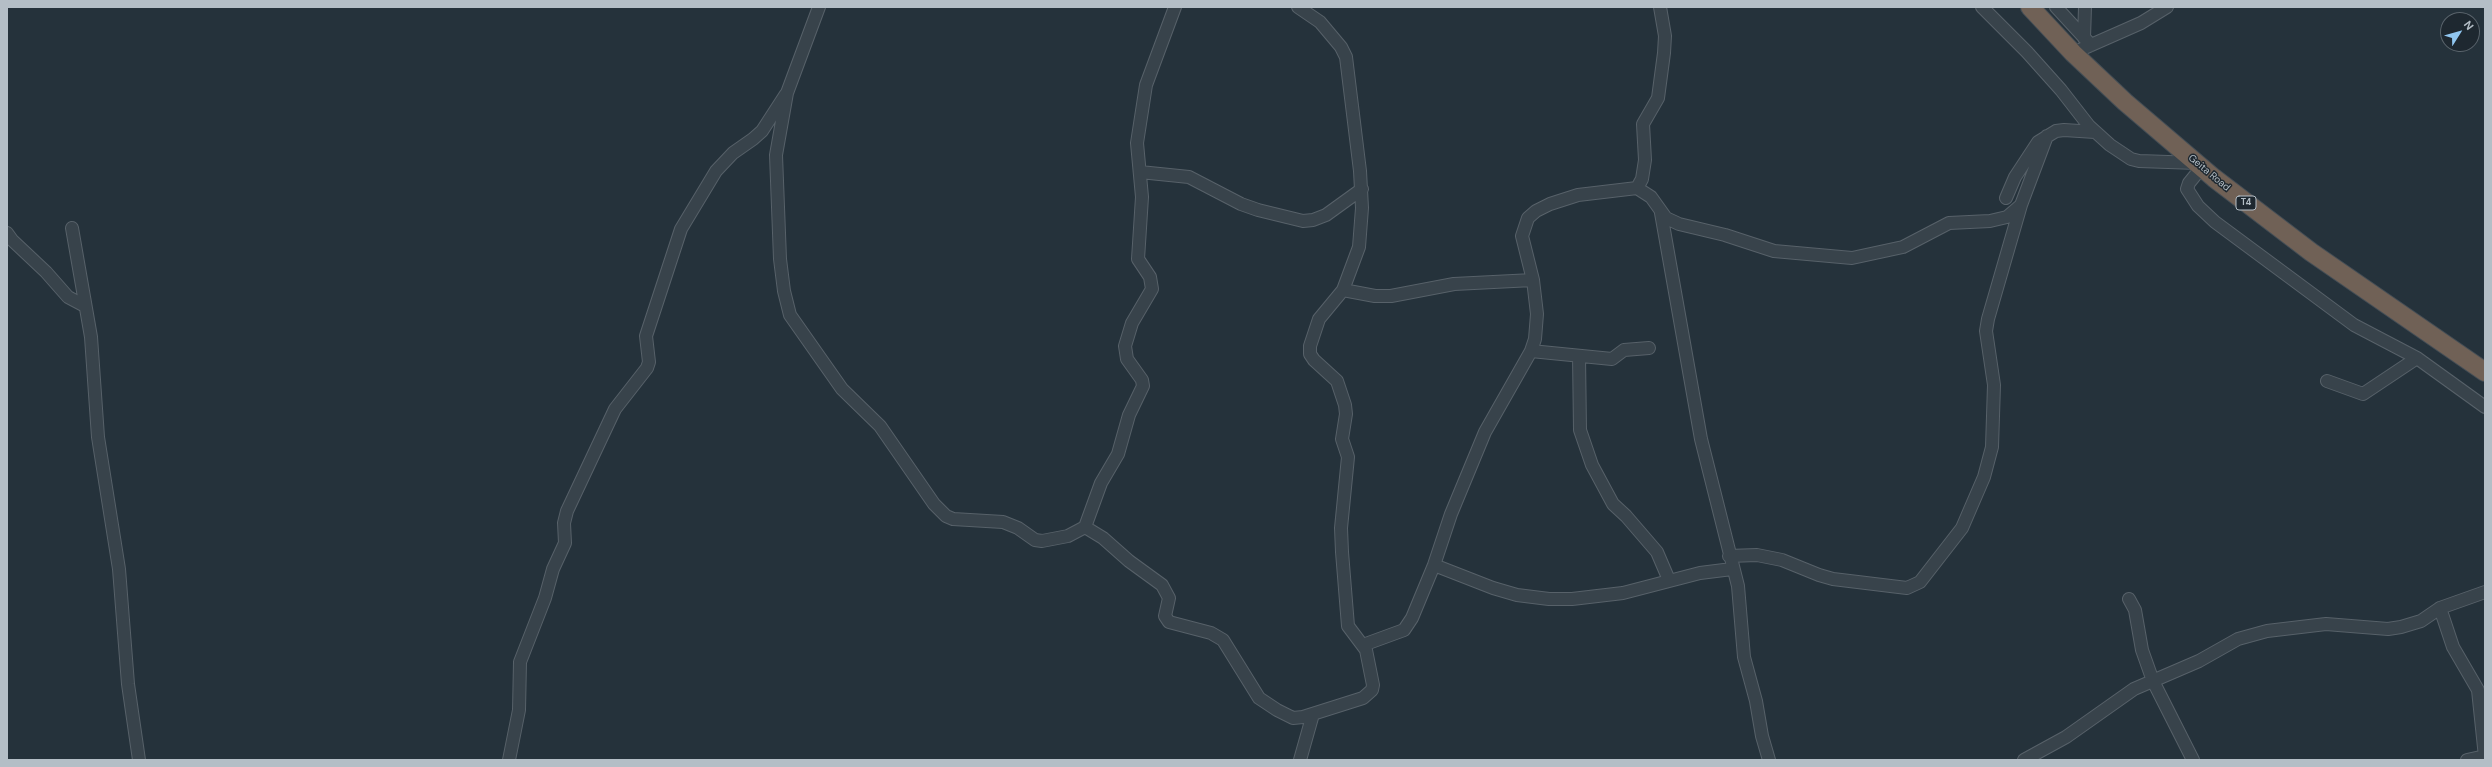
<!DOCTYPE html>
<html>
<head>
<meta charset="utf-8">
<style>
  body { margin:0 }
  #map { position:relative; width:2492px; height:767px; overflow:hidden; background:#25323b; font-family:"DM Sans",sans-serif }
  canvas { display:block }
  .frame { position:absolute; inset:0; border:8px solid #b4bec6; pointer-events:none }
  .north { position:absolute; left:2440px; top:12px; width:40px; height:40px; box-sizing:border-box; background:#1e2830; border:1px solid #5a646c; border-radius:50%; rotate:53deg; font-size:11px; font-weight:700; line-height:16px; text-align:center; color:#b4bec6 }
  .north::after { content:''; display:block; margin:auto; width:14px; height:18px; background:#90c6f0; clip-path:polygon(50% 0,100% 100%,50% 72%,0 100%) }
</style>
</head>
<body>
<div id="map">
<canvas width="2492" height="767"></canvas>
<div class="frame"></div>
<div class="north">N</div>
</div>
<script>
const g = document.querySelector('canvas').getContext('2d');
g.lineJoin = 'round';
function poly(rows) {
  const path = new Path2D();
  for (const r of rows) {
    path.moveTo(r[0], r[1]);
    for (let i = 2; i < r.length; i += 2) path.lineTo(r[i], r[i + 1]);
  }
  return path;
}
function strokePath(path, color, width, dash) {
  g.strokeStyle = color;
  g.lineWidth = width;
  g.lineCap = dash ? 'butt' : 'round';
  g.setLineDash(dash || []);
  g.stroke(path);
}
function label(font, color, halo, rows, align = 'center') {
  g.font = font + ' "DM Sans",sans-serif';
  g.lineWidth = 3;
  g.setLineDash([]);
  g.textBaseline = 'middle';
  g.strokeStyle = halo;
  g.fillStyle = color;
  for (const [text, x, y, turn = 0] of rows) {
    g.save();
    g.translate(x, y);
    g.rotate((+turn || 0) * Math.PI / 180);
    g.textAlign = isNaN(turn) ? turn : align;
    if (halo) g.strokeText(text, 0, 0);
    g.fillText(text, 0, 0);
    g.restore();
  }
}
const minor = poly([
  [819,7,787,93,776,155,780,259,784,291,790,315,842,389,880,426,934,504,946,516,953,519,1003,522,1018,528,1035,540,1042,541,1068,536,1085,527,1101,483,1118,454,1129,415,1143,386,1142,380,1127,359,1125,346,1132,323,1152,289,1150,277,1138,259,1142,197,1137,143,1146,85,1175,7],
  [1982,7,2027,52,2061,90,2089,126,2110,145,2131,159,2139,161,2197,163],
  [2056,7,2091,45],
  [2084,38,2085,7],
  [2073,53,2141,23,2167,7],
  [2202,167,2189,183,2187,189,2198,206,2215,222,2354,325,2417,358,2485,407],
  [1140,172,1189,177,1241,204,1258,210,1303,221,1313,220,1326,215,1362,189],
  [1637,188,1651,197,1666,218,1679,224,1725,235,1774,251,1852,258,1903,247,1949,223,1990,221,2007,217,2021,205,2047,136],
  [2006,198,2015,177,2038,142,2056,131,2064,130,2095,132],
  [1661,213,1701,439,1738,586,1744,657,1756,701,1762,736,1769,760],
  [72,228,91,337,98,437,119,569,128,684,139,760],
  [7,233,12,240,46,272,68,297,85,306],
  [1343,290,1375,296,1391,296,1454,284,1533,280],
  [1531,351,1612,359,1624,350,1649,348],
  [1579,356,1580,430,1592,465,1613,504,1626,516,1657,552,1669,580],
  [2327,381,2363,394,2417,358],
  [1085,527,1103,538,1129,561,1162,585,1169,598,1165,616,1169,622,1211,633,1223,640,1259,698,1277,710,1293,718,1303,717,1363,698,1372,690,1373,685,1366,650,1348,626,1342,552,1341,528,1348,457,1342,439,1346,414,1345,405,1337,381,1314,360,1310,354,1310,346,1319,319,1343,290,1359,247,1362,208,1360,171,1346,57,1341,47,1320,22,1298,7],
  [1729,556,1757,555,1782,560,1819,575,1833,579,1907,588,1920,582,1962,528,1984,477,1992,447,1994,385,1986,331,1988,319,2021,205],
  [1434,565,1493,588,1517,595,1549,599,1572,599,1623,593,1700,573,1732,569],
  [2129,599,2135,610,2142,650,2153,681,2193,760],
  [2440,608,2453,647,2478,690,2485,757],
  [1363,645,1404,630,1412,618,1434,565,1451,514,1485,432,1531,351,1535,339,1537,314,1533,280,1522,236,1528,218,1536,211,1550,204,1578,195,1637,188,1642,179,1645,160,1643,124,1658,98,1664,53,1665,36,1660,7],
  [509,760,519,710,520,662,545,598,553,569,565,543,564,523,567,511,615,409,647,368,649,362,646,336,681,229,716,171,733,153,753,139,762,131,786,94],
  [1300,760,1313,714],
  [2024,760,2066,737,2134,689,2199,661,2238,639,2267,631,2326,624,2388,629,2401,627,2421,621,2440,608,2485,592],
  [2467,760,2485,756]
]);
const highway = poly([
  [2030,7,2073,53,2125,102,2214,178,2311,252,2485,372]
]);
const shields = [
  [2246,203,20]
];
const shieldNames = [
  ["T4",2246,203]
];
const streetNames = [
  ["Geita Road",2209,173,40]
];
strokePath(minor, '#576169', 14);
strokePath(highway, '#444e56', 20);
strokePath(minor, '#38434b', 12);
strokePath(highway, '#706156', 18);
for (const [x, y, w] of shields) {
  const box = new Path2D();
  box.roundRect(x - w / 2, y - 7, w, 14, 3);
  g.fillStyle = '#1e2830';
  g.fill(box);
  strokePath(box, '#b4bec6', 1);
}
label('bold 9px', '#b4bec6', null, shieldNames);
label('10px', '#b4bec6', '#1e2830', streetNames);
</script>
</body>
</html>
